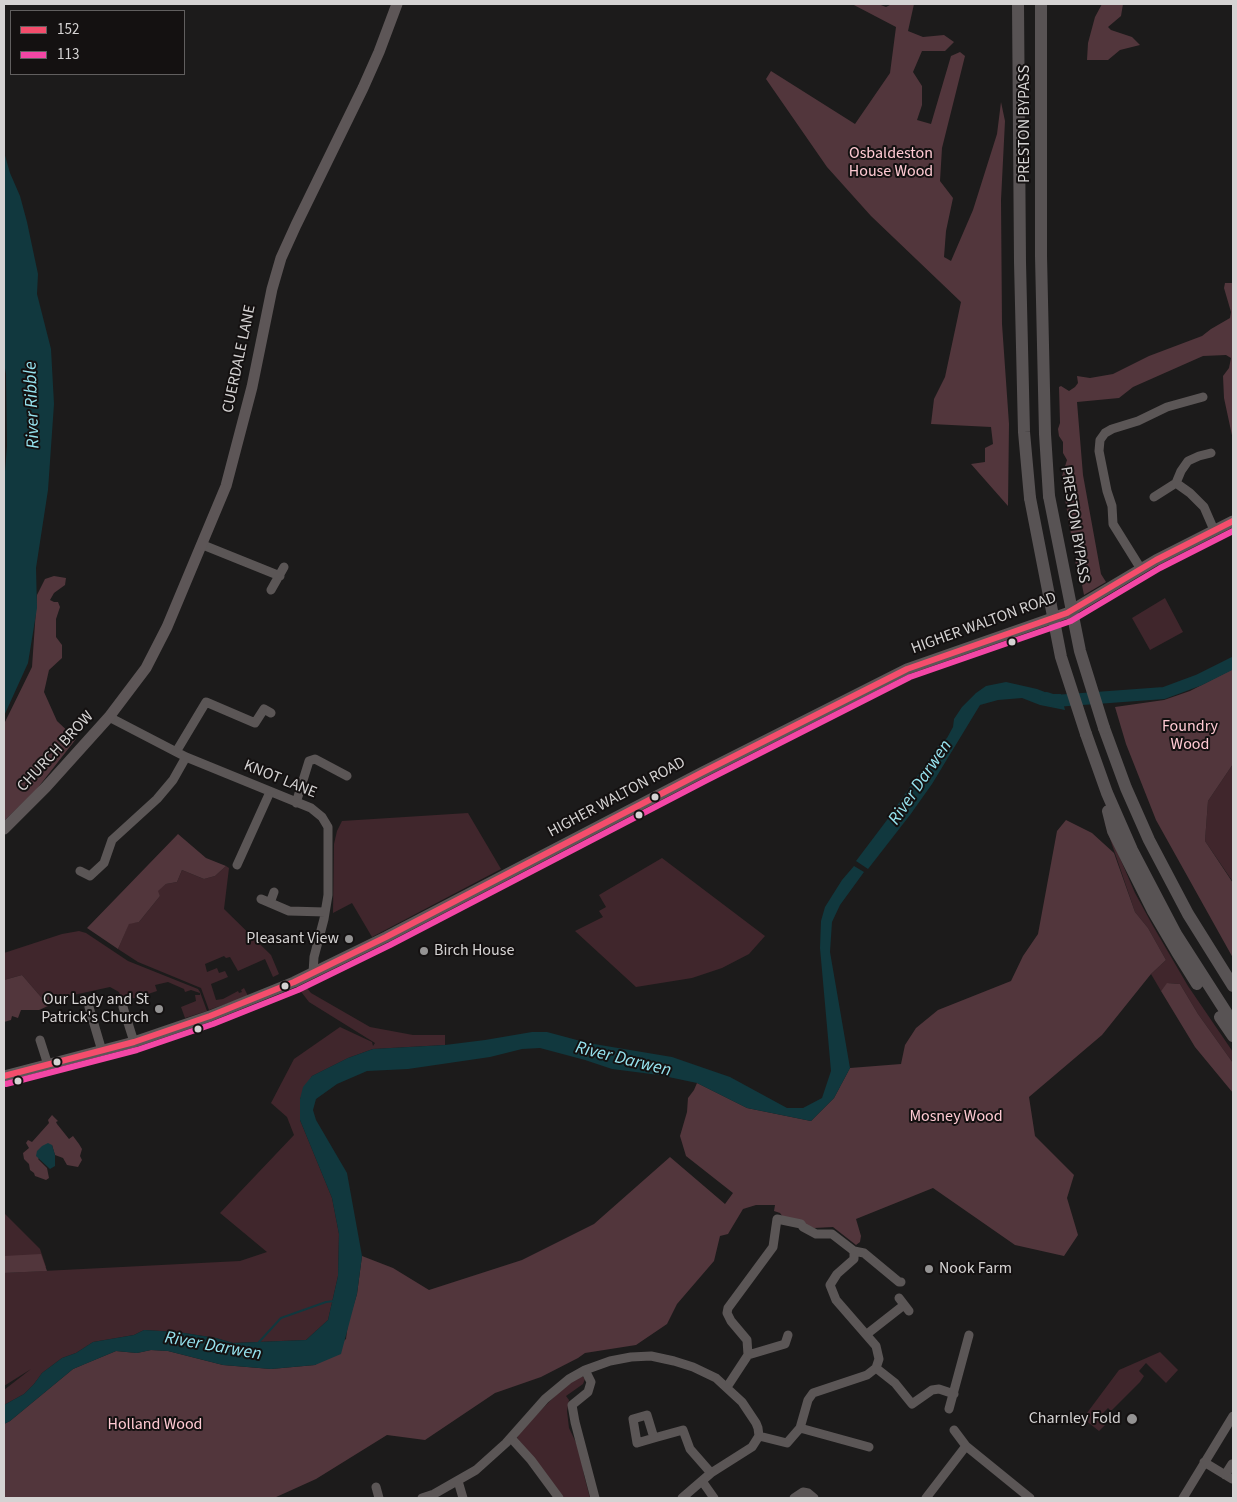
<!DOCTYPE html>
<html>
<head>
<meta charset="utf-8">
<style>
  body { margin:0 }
  #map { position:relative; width:1237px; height:1502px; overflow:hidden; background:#1c1b1b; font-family:"Source Sans 3",sans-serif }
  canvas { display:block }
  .frame { position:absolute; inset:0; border:5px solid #d5d3d3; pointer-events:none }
  .legend { position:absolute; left:10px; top:10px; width:175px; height:65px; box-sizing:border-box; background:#141111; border:1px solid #615f5f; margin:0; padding:6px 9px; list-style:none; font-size:15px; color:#d5d3d3 }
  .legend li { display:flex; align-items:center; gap:10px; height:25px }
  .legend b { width:25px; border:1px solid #615f5f }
</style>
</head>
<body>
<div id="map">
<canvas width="1237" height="1502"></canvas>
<div class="frame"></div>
<ul class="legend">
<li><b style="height:6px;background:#f44d6c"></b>152</li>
<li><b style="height:6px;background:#f346a5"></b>113</li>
</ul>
</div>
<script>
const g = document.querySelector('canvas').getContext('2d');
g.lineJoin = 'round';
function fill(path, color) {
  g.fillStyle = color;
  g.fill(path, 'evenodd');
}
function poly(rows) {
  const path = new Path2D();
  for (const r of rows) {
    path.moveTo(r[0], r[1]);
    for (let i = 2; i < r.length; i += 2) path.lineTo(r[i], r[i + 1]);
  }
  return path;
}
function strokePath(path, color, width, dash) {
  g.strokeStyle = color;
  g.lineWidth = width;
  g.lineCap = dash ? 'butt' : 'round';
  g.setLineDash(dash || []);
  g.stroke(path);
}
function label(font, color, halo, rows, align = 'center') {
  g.font = font + ' "Source Sans 3",sans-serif';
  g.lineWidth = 4;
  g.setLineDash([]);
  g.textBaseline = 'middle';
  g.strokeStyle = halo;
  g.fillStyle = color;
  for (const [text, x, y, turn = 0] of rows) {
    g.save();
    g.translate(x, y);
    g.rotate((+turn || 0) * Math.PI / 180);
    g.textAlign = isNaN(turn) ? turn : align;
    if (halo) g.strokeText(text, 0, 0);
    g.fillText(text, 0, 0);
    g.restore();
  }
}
const green = poly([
  [1165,598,1183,632,1150,650,1132,618],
  [1233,764,1233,882,1205,841,1208,801],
  [468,813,501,869,372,937,352,903,333,913,334,844,337,831,342,821],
  [1104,821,1135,893,1153,926,1188,986,1233,1052,1233,1063,1198,1014,1180,984,1168,983,1161,991,1151,974,1166,960,1148,928,1135,912],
  [662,858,765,936,749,954,722,968,692,978,636,987,575,931,603,917,599,911,606,907,599,895],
  [226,866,229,868,224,909,271,955,279,974,273,977,265,959,238,971,230,957,226,958,224,956,205,964,207,972,217,968,219,973,225,971,228,977,211,984,216,1000,223,999,238,991,239,993,242,992,241,990,244,988,248,996,209,1010,201,988,138,962,118,949,129,923,139,922,160,896,157,891,166,884,177,882,182,870,204,879,215,876],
  [79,931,86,933,128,961,198,989,200,992,207,1011,185,1018,181,1007,196,1001,195,995,200,995,200,993,191,990,185,992,184,989,168,982,155,985,157,991,136,998,121,999,119,992,110,987,46,1001,41,997,22,975,4,980,4,953,62,934],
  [306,987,311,993,370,1027,413,1035,445,1035,445,1045,373,1049,348,1058,312,1076,300,1099,300,1120,332,1198,339,1234,338,1276,328,1320,306,1340,233,1343,216,1338,178,1332,144,1330,134,1335,93,1342,76,1353,62,1358,42,1373,34,1384,24,1394,4,1405,4,1390,31,1369,4,1386,4,1273,240,1261,267,1252,220,1213,294,1135,287,1117,271,1103,294,1059,340,1027,372,1042,373,1046,375,1043,309,1002,299,989],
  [4,1213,40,1249,46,1267,4,1268],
  [1160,1352,1178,1370,1166,1383,1146,1363,1139,1371,1144,1376,1140,1382,1111,1411,1108,1408,1098,1418,1105,1425,1099,1431,1085,1420,1084,1417,1119,1370],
  [581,1375,585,1379,583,1384,566,1396,569,1400,567,1411,569,1428,583,1457,582,1462,584,1475,590,1498,563,1498,517,1438,520,1431,568,1383]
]);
const forest = poly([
  [852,4,878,4,886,7,892,4,914,4,908,31,923,37,944,35,954,42,945,51,922,51,913,72,922,86,922,105,917,120,931,124,951,56,960,52,965,56,942,148,940,181,953,198,946,231,944,257,951,261,973,210,997,134,1001,102,1005,121,1001,200,1002,324,1009,424,1008,506,971,464,985,462,985,448,993,444,991,427,931,424,934,399,945,377,961,302,871,216,827,167,766,79,771,71,855,124,890,73,896,27],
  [1102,4,1123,4,1121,16,1108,27,1111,30,1132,37,1140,45,1120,50,1108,60,1087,60,1088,43,1095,17],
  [1225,283,1233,283,1233,440,1224,398,1223,376,1229,368,1231,358,1226,355,1203,356,1133,387,1119,398,1077,402,1083,475,1101,574,1106,582,1084,595,1082,585,1087,581,1086,575,1077,570,1075,560,1080,553,1080,547,1072,540,1064,493,1062,476,1067,460,1063,453,1063,442,1059,436,1058,429,1060,423,1059,387,1061,386,1069,391,1075,387,1078,383,1077,376,1090,378,1113,374,1149,356,1202,336,1211,329,1230,318,1231,312,1224,288],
  [54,576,66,578,65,585,54,593,50,600,54,602,58,602,60,607,56,619,56,637,62,645,62,658,49,670,44,692,57,721,76,739,36,790,4,821,4,724,32,667,37,595,45,579],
  [1233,669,1233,764,1208,801,1205,841,1233,883,1233,958,1156,820,1126,744,1115,707,1164,700,1190,691],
  [1066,820,1092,833,1114,853,1135,912,1148,928,1166,960,1151,974,1102,1035,1029,1097,1035,1136,1074,1175,1067,1198,1078,1235,1064,1256,1015,1245,933,1188,856,1219,861,1236,860,1242,856,1245,833,1227,814,1228,783,1217,780,1213,774,1211,775,1205,756,1205,743,1209,728,1234,720,1236,714,1261,677,1304,667,1324,636,1345,585,1353,578,1358,541,1377,495,1393,425,1440,387,1435,316,1479,274,1498,4,1498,4,1490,5,1488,4,1485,4,1424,10,1421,73,1369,87,1363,116,1351,137,1353,151,1350,168,1351,223,1365,271,1369,315,1365,346,1339,348,1323,357,1294,362,1256,393,1268,429,1290,522,1260,594,1224,670,1157,725,1204,733,1193,686,1156,680,1136,687,1112,688,1098,694,1090,697,1083,747,1108,811,1121,834,1098,850,1068,901,1064,905,1045,916,1028,938,1010,1011,981,1023,956,1038,934,1057,831],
  [178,834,206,858,226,866,215,876,204,879,182,870,177,882,166,884,158,891,160,896,139,922,129,924,118,949,87,928],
  [22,975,41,997,46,1001,48,1006,39,1010,21,1010,18,1018,12,1016,11,1020,4,1022,4,980],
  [1167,983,1180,984,1198,1014,1233,1063,1233,1093,1195,1047,1161,991],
  [52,1115,58,1121,56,1122,57,1124,69,1139,73,1136,79,1144,82,1149,80,1156,82,1160,78,1167,67,1165,63,1158,55,1155,52,1145,38,1159,47,1168,49,1178,46,1180,35,1176,34,1173,30,1170,29,1164,24,1159,23,1153,29,1148,26,1143,28,1140,32,1142,49,1123,48,1120],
  [41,1254,47,1271,4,1273,4,1256]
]);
const water = poly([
  [4,152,10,173,20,196,27,222,38,274,37,294,51,349,54,404,48,490,36,568,37,608,28,663,4,716,4,484,7,446,6,374,4,362],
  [1006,682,1037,689,1050,694,1061,694,1065,710,1040,705,1022,698,998,700,980,705,932,784,910,815,868,869,856,861,890,816,938,746,947,738,953,727,954,719,962,707,976,693,986,686],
  [854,866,864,872,840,905,832,922,830,952,850,1068,834,1098,811,1121,747,1108,697,1083,659,1075,612,1069,585,1060,540,1048,522,1049,490,1057,408,1069,367,1071,337,1084,316,1099,313,1110,316,1120,347,1173,362,1256,357,1294,341,1354,315,1365,271,1369,223,1365,168,1351,151,1350,137,1353,116,1351,73,1369,10,1421,4,1424,4,1405,24,1394,34,1384,42,1373,62,1358,76,1353,93,1342,134,1335,144,1330,178,1332,216,1338,233,1343,306,1340,328,1320,338,1276,339,1234,332,1198,300,1120,300,1099,303,1087,312,1076,348,1058,373,1049,445,1045,485,1040,532,1032,547,1032,588,1043,672,1057,698,1066,730,1077,787,1108,803,1108,822,1098,831,1071,820,948,821,921,825,907,842,880],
  [48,1143,52,1145,55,1155,55,1166,50,1169,36,1156,37,1151,42,1146]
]);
const stream = poly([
  [259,1342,281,1318,326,1302,334,1301]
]);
const river = poly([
  [1046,698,1055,701,1164,693,1199,680,1233,663]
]);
const minor = poly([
  [1211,453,1199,456,1188,461,1181,471,1176,483,1190,493,1204,507,1214,530],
  [1154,497,1176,483],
  [203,545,280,576],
  [1141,569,1113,524,1112,506,1107,491,1099,451,1100,440,1105,433,1112,429,1138,421,1167,407,1203,397],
  [271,590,284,567],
  [109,717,186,757,311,808,322,817,328,827,328,895,324,919,314,957,313,973],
  [176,752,206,702,255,723,264,709,271,713],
  [296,803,309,761,315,759,347,776],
  [237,865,270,792],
  [80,871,90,876,104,863,112,840,157,799,173,780,186,757],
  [261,899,289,911,325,912],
  [270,903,274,892],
  [89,1007,102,1051],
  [123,1007,134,1042],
  [40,1040,48,1065],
  [854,1251,864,1253,899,1282,901,1282],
  [899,1298,909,1311],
  [867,1334,904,1305],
  [748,1355,785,1344,788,1335],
  [876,1368,895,1383,912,1404,932,1390,939,1389,954,1394],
  [585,1370,591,1382,588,1392,572,1405,575,1422,595,1498],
  [727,1387,748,1355,747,1340,731,1321,727,1313,728,1308,773,1247,777,1219,801,1224,803,1227,816,1234,832,1234,854,1251],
  [949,1409,969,1335],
  [800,1428,869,1447],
  [954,1430,966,1446,1030,1498],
  [759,1436,787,1443,800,1428,808,1400,813,1393,867,1375,876,1368,879,1359,876,1346,836,1300,830,1285,837,1274,854,1259,854,1251],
  [511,1438,531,1460,559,1498],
  [654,1438,647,1415,633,1419,637,1443,654,1438,683,1430,690,1449,711,1473],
  [1204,1462,1232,1479],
  [1225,1475,1232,1464],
  [458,1481,463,1498],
  [702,1481,714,1498],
  [376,1487,379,1498],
  [422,1498,434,1494,476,1470,506,1443,545,1399,569,1379,585,1370,610,1361,631,1357,651,1356,674,1361,693,1367,716,1378,742,1402,756,1423,758,1428,759,1436,752,1447,711,1473,682,1498],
  [794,1498,803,1492,808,1493,814,1498],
  [926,1498,966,1446],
  [1183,1498,1233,1416]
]);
const major = poly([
  [4,829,46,787,109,717,146,668,167,627,226,486,252,387,272,289,281,258,296,225,363,88,379,52,397,4],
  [4,1076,134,1042,210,1016,294,982,386,937,701,773,907,669,1067,613,1156,560,1233,521]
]);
const highway = poly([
  [1018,4,1020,262,1024,432,1030,498],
  [1041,4,1041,256,1045,434,1049,496],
  [1104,728,1126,788,1149,840,1188,914,1233,986],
  [1086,734,1107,793,1132,850,1176,934,1233,1023],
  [1108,811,1113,831,1153,911,1177,952,1197,984],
  [1220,1017,1233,1036]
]);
const highwayBridge = poly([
  [1049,496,1080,651,1104,728],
  [1030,498,1061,657,1086,734]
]);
const bus1 = poly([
  [4,1076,134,1042,210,1016,294,982,386,937,701,773,907,669,1067,613,1156,560,1233,521]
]);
const bus2 = poly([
  [6,1084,137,1050,213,1024,298,990,390,945,705,781,910,677,1071,621,1160,568,1233,531]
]);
const markers = [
  [1012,642,4.5,"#d5d3d3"],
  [655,797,4.5,"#d5d3d3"],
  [639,815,4.5,"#d5d3d3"],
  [349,939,5,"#949393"],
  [424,951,5,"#949393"],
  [285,986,4.5,"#d5d3d3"],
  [159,1009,5,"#949393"],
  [198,1029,4.5,"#d5d3d3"],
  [57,1062,4.5,"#d5d3d3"],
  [18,1081,4.5,"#d5d3d3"],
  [929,1269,5,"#949393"],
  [1132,1419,6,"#949393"]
];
const streetNames = [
  ["PRESTON BYPASS",1025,124,-90],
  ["CUERDALE LANE",240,359,-78],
  ["PRESTON BYPASS",1074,525,81],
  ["HIGHER WALTON ROAD",984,624,-20],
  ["CHURCH BROW",56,752,-47],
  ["KNOT LANE",280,780,22],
  ["HIGHER WALTON ROAD",617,798,-28]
];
const parkNames = [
  ["Osbaldeston",891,154],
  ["House Wood",891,172],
  ["Foundry",1190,727],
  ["Wood",1190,745],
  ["Mosney Wood",956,1117],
  ["Holland Wood",155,1425]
];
const poiNames = [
  ["Pleasant View",339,939],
  ["Birch House",434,951,"left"],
  ["Our Lady and St",149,1000],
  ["Patrick's Church",149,1018],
  ["Nook Farm",939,1269,"left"],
  ["Charnley Fold",1121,1419]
];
const waterNames = [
  ["River Ribble",33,405,-92],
  ["River Darwen",921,783,-56],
  ["River Darwen",623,1060,14],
  ["River Darwen",213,1347,10]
];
fill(green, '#40262c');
fill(forest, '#52363c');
fill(water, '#11383e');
strokePath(stream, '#11383e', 2);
strokePath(river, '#11383e', 12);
strokePath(minor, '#5b5656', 9);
strokePath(major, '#5d5657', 11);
strokePath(highway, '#585354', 12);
strokePath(highwayBridge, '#585354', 12);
strokePath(bus1, '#f44d6c', 6);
strokePath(bus2, '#f346a5', 6);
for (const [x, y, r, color] of markers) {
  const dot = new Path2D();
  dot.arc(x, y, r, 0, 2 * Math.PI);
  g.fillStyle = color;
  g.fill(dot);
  strokePath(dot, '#141111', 2);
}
label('16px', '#d5d3d3', '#141111', streetNames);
label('16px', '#ffcad3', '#141111', parkNames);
label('16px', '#d5d3d3', '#141111', poiNames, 'right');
label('italic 18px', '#97e4f0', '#141111', waterNames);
</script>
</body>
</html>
